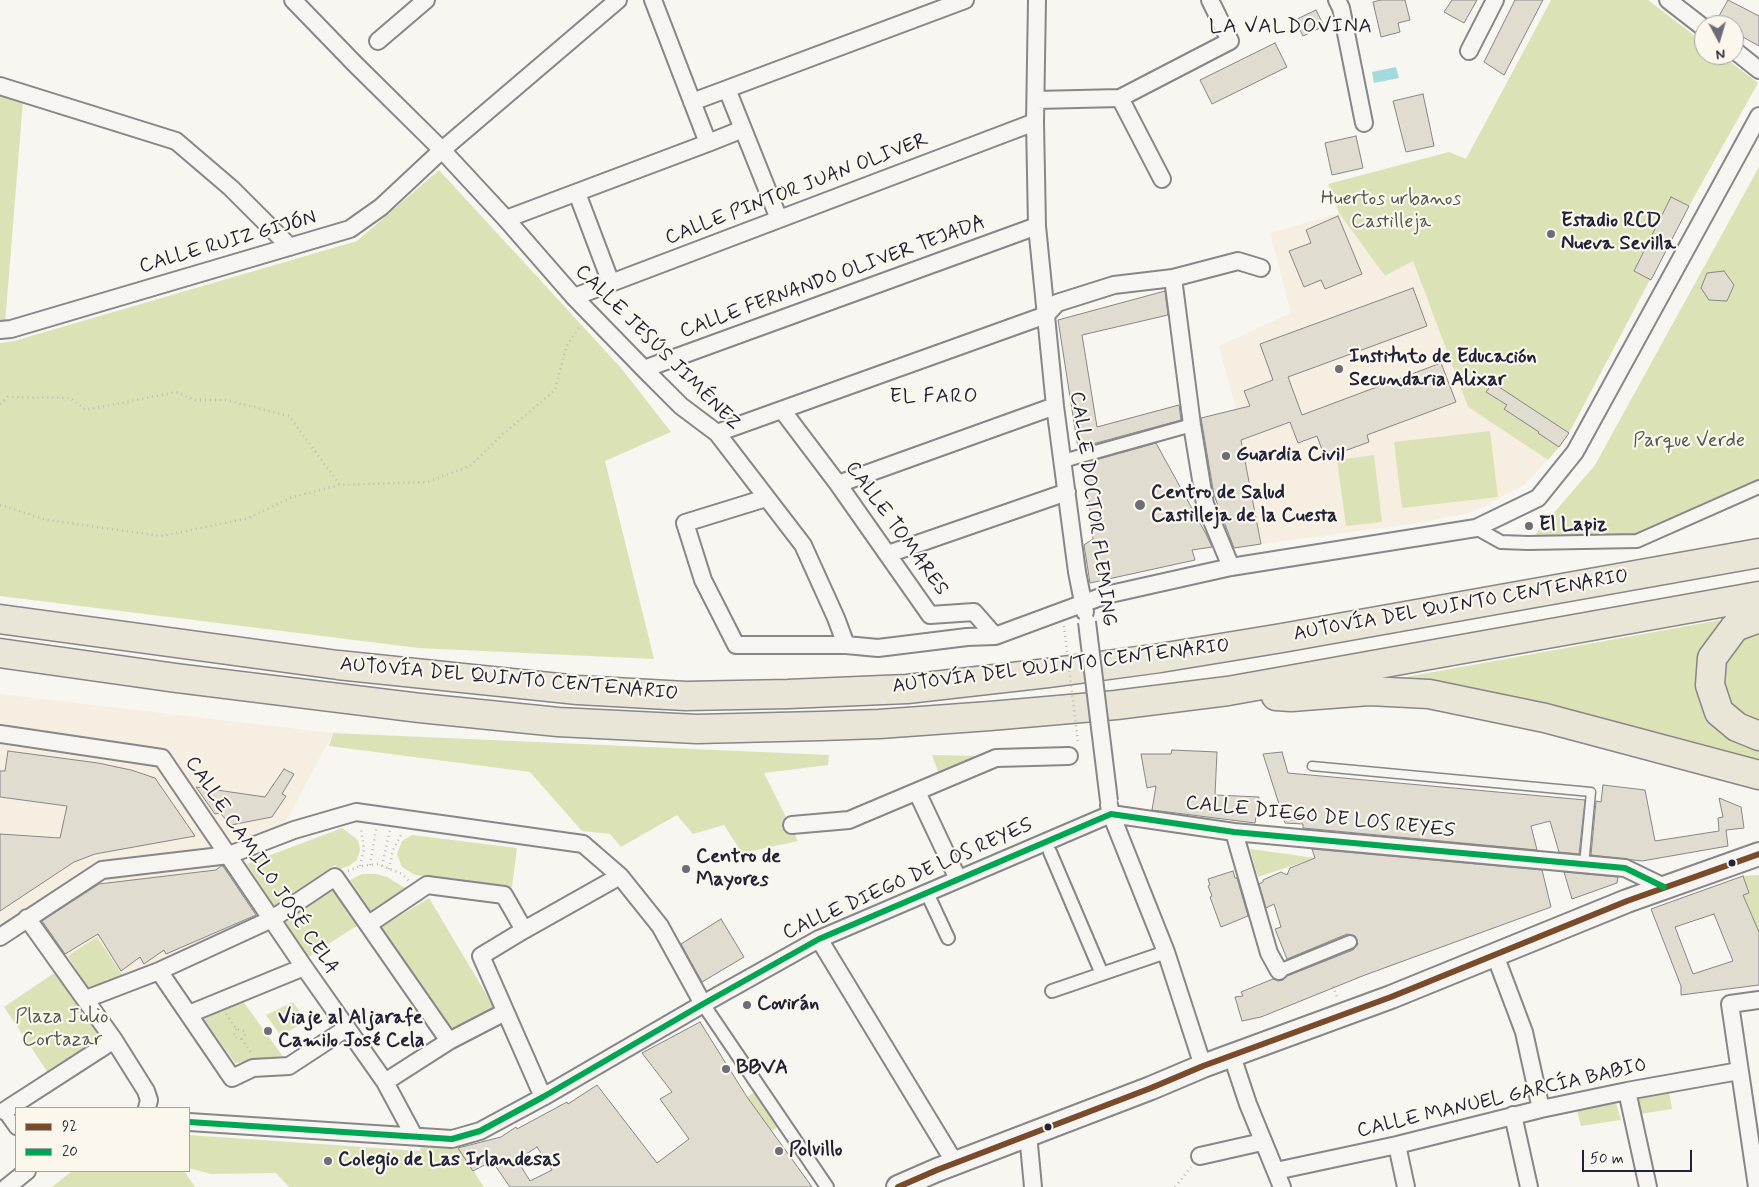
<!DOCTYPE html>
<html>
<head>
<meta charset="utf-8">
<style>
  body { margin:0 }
  #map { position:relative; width:1759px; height:1187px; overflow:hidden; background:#f8f6f0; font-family:Mynerve,sans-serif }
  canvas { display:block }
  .legend { position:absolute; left:15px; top:1107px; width:175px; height:65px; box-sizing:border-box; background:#fbf7ec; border:1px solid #a4a2a5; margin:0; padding:6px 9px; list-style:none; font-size:15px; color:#22223b }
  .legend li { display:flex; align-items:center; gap:10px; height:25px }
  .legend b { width:25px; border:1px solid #a4a2a5 }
  .north { position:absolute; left:1694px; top:15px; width:50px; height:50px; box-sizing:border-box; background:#fbf7ec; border:1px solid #a4a2a5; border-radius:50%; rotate:174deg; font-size:14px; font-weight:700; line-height:20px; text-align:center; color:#22223b }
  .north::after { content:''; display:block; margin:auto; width:18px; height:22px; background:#6d6c7a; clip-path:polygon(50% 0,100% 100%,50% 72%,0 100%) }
  .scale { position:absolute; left:1582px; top:1150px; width:110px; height:22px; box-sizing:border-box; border:2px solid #22223b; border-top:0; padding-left:6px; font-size:15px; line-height:18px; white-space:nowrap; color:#22223b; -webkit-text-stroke:4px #fbf7ec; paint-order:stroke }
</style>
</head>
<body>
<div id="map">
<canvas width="1759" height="1187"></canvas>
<ul class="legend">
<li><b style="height:6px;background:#7a4b2a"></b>92</li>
<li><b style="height:6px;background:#00a651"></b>20</li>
</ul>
<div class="north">N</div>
<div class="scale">50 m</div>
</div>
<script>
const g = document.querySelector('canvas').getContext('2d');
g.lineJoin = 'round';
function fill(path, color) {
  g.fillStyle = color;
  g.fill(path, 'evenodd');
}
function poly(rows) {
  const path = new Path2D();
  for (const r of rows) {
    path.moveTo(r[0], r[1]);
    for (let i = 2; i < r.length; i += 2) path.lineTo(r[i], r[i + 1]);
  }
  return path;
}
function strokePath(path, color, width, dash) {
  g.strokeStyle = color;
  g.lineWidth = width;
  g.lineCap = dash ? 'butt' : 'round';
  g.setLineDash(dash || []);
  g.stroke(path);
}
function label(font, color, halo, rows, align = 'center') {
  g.font = font + ' Mynerve,sans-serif';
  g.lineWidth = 4.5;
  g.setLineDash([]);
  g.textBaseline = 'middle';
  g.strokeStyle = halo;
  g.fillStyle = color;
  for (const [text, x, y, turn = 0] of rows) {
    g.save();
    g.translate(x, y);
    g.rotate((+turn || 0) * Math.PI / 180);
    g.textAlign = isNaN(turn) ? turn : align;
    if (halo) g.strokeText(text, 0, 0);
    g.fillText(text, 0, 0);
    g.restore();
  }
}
const built = poly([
  [1339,213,1385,276,1413,261,1468,407,1548,460,1524,485,1473,512,1419,523,1261,544,1236,410,1219,346,1291,313,1270,233],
  [0,694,333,733,280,833,226,855,272,919,87,1001,28,920,0,937]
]);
const green = poly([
  [1551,0,1648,0,1704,43,1704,55,1721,55,1758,83,1689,206,1569,433,1559,447,1548,460,1468,407,1413,261,1385,276,1339,213,1328,184,1449,152,1466,159],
  [0,95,23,101,5,324,0,324],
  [1759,167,1759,487,1637,541,1528,543,1595,465],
  [439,170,621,368,671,432,605,461,654,659,419,648,0,596,0,343,14,341,357,241],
  [1490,431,1498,497,1402,508,1394,442],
  [1374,455,1382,522,1346,526,1337,460],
  [1759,614,1759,765,1362,685,1748,615],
  [333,733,829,755,828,765,764,773,798,841,742,853,724,825,693,834,677,815,621,847,610,834,582,831,530,772,329,746],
  [932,755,981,756,939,774],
  [342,828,358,840,360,850,357,860,349,866,339,869,335,865,274,906,247,864],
  [412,835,517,848,512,887,415,875,402,867,397,854,402,841],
  [1250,849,1315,858,1258,877],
  [362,874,376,874,387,877,407,889,373,914,350,880],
  [1759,875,1759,932,1747,904,1735,898,1749,893,1743,876],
  [333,888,358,925,307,958,283,923],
  [429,898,495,1009,450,1031,380,928],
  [97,937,124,978,91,993,68,956],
  [63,967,112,1040,53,1080,4,1007],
  [242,1000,284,1058,235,1063,204,1019],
  [293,1002,306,1021,281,1036,266,1015],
  [764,1086,788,1121,771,1131,747,1097],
  [1669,1092,1672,1109,1640,1114,1637,1097],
  [1616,1103,1621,1120,1581,1126,1577,1110],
  [189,1135,420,1151,421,1145,458,1147,484,1187,289,1187,276,1173,211,1174,189,1168],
  [72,1171,184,1171,195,1187,52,1187]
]);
const water = poly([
  [1396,67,1399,78,1374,83,1372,72]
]);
const building = poly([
  [1381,0,1405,0,1410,20,1398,23,1400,32,1381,37,1373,2,1381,0],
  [1452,0,1477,0,1464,23,1444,12,1452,0],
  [1515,0,1543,0,1504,75,1484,62,1515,0],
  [1728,0,1759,16,1759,46,1734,32,1734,25,1714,25,1728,0],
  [1316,10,1324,26,1303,36,1295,20,1316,10],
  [1275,43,1287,67,1212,104,1200,80,1275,43],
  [1423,94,1434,146,1406,152,1393,101,1423,94],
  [1356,136,1363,168,1332,175,1325,143,1356,136],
  [1671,197,1689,206,1651,280,1634,271,1671,197],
  [1338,216,1362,274,1325,289,1321,280,1304,287,1289,251,1311,243,1306,230,1338,216],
  [1724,271,1734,285,1727,301,1709,300,1701,288,1707,273,1724,271],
  [1413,288,1427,326,1288,377,1302,415,1441,363,1456,402,1367,435,1369,442,1325,458,1317,436,1298,443,1290,422,1241,440,1261,544,1234,548,1214,495,1201,418,1250,406,1244,391,1273,380,1260,344,1413,288],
  [1165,291,1168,315,1082,335,1097,427,1179,405,1181,420,1078,448,1058,320,1165,291],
  [1493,383,1569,433,1559,447,1538,433,1539,432,1504,409,1507,405,1486,392,1493,383],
  [1156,443,1206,534,1212,547,1192,550,1195,560,1090,583,1084,545,1093,539,1085,463,1156,443],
  [1172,750,1217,752,1215,795,1259,797,1255,823,1152,810,1156,786,1147,788,1141,754,1171,754,1172,750],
  [8,751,98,763,131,770,155,778,195,836,95,854,74,862,0,911,0,834,60,838,67,806,0,797,0,771,5,771,8,751],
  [1282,752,1288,773,1585,800,1579,854,1559,852,1550,821,1531,826,1537,850,1303,828,1303,824,1285,823,1263,754,1282,752],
  [284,769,294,774,282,794,286,796,272,817,231,825,220,813,215,814,196,787,265,797,284,769],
  [1603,785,1645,790,1655,841,1719,831,1718,818,1723,817,1719,798,1741,807,1744,828,1726,830,1728,846,1642,861,1591,855,1596,801,1601,802,1603,785],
  [1312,849,1542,870,1551,907,1365,975,1261,1017,1242,1021,1235,997,1243,996,1241,992,1273,979,1278,981,1283,980,1287,976,1353,950,1358,944,1355,936,1347,934,1287,959,1275,929,1281,927,1274,904,1266,908,1259,884,1263,882,1263,880,1281,872,1287,875,1290,868,1315,858,1312,849],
  [221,866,223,866,256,915,166,954,164,950,144,964,140,957,121,971,98,934,65,954,42,921,99,884,216,870,221,866],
  [1233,871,1235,878,1237,878,1248,916,1221,927,1210,897,1212,896,1208,886,1210,885,1208,879,1233,871],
  [1564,872,1618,877,1617,883,1572,899,1564,872],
  [1743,876,1749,893,1743,895,1759,932,1759,985,1681,995,1681,986,1651,909,1743,876],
  [1714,914,1733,961,1693,974,1675,927,1714,914],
  [721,919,744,957,702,982,681,944,721,919],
  [700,1022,747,1097,812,1187,510,1187,492,1161,473,1171,458,1148,501,1137,516,1127,517,1129,567,1102,568,1104,597,1085,657,1163,689,1139,660,1099,672,1092,642,1053,700,1022],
  [537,1147,552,1170,530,1181,517,1160,537,1147]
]);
const path = poly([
  [0,404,8,397,70,398,86,410,176,392,195,400,226,400,289,416,340,485],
  [0,505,47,520,161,536,249,518,292,497,340,485,428,482,470,466,503,434,555,390,566,347,580,326],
  [370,865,376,829],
  [360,866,364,849,361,829],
  [382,866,390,830],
  [389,869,393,850,402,833],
  [348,871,360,866,378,864,402,874,409,881],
  [1333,986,1337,997],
  [226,1014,236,1029,244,1031,245,1035,242,1039,251,1053],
  [236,1029,234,1032,234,1036,238,1039,242,1039],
  [1175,1187,1191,1167]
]);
const service = poly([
  [1312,766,1591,792,1584,865]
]);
const pedestrian = poly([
  [1063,461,1192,425],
  [1476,528,1501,542,1528,543,1637,541,1759,487],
  [1050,852,1102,974],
  [927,893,948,938],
  [1279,971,1350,942],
  [1052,991,1166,952],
  [703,1004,827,1187],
  [4,1111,16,1128]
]);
const minor = poly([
  [293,0,355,64,442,150,506,219,574,297,644,369,681,406,717,433,803,545,836,618,846,645],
  [653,0,708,143,743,129],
  [1037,0,1035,122,1037,226,1055,406,1077,572,1085,612],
  [1337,0,1341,8,1364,123],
  [1668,0,1704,28],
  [378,41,426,0],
  [1734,50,1759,70],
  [1469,51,1495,0],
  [0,86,176,141,231,188,290,247],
  [727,89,965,0],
  [1120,98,1162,179],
  [1036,100,1120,98,1230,41,1210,0],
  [692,102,727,89,779,219],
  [577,193,611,283],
  [506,219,708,143],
  [1173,278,1192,425,1205,504,1231,567],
  [574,297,1035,122],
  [0,330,11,329,350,229,381,207,442,150,618,0],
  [644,369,1037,226],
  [782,410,838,484,930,615,974,612,995,636],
  [717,433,1046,315,1057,303,1114,285,1173,278,1238,261,1261,268],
  [838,484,1055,406],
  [766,498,685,523,703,580,736,645,846,645,878,648,967,637,995,636,1106,595,1231,567,1476,528,1538,498,1575,452,1759,116],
  [888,554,1067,492],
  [0,734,162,758,304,967,385,1082,414,1136],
  [917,792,958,879],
  [1109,805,1111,814,1166,952,1203,1066],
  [792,825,849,820,996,758,1069,756],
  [1234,832,1269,953,1279,971],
  [27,918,114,1040,146,1091,149,1100,147,1108],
  [369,924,427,885,504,895,524,930],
  [0,937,102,870,229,855,294,830,356,812,583,844,620,876,660,926,703,1004],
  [819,939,955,1163],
  [1495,955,1524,1032,1541,1109],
  [159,971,232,1078,253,1068,289,1066,347,1028],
  [86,999,159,971,272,919,335,877,449,1041],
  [189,1014,304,967],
  [1232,1056,1248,1104,1282,1187],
  [385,1082,449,1041,505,1012],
  [1627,1091,1648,1187],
  [543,1097,481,956,524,930,620,876],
  [4,1111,114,1040],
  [1513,1115,1529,1187],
  [189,1122,452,1139,480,1131,543,1097,703,1004,819,939,1111,814,1234,832,1625,868,1664,887],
  [1028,1134,1033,1187],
  [1397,1145,1406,1187],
  [1200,1156,1262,1142],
  [1276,1171,1397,1145,1541,1109,1627,1091,1739,1071],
  [7,1187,27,1171],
  [1757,1187,1730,1004,1759,1000]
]);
const secondary = poly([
  [898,1187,937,1170,1151,1088,1203,1066,1391,997,1627,901,1759,854]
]);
const motorway = poly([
  [1759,618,1735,627,1712,658,1710,685,1719,712,1737,727,1759,736],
  [0,619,338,665,578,690,686,696,788,694,907,689,1048,673,1160,658,1282,638,1759,553],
  [0,653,176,678,420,708,558,722,697,729,820,726,879,724,990,716,1116,705,1228,691,1759,596],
  [1276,696,1291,697,1369,691,1429,694,1545,718,1759,775]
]);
const pathBridge = poly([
  [1064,626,1078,743]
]);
const minorBridge = poly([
  [1087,622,1109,801]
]);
const bus1 = poly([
  [898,1187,937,1170,1151,1088,1203,1066,1391,997,1627,901,1759,854]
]);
const bus2 = poly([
  [189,1122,452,1139,480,1131,543,1097,703,1004,819,939,1111,814,1234,832,1625,868,1664,887]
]);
const markers = [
  [1551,234,5,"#6d6c7a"],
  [1339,369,5,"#6d6c7a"],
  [1226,456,5,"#6d6c7a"],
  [1140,505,6,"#6d6c7a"],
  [1529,526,5,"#6d6c7a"],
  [1732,863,4.5,"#22223b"],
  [686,869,5,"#6d6c7a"],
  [747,1005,5,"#6d6c7a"],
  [268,1031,5,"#6d6c7a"],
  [726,1069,5,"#6d6c7a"],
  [1048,1127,4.5,"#22223b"],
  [779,1151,5,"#6d6c7a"],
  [328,1161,5,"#6d6c7a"]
];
const streetNames = [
  ["CALLE PINTOR JUAN OLIVER",797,190,-21],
  ["CALLE RUIZ GIJÓN",228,243,-16],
  ["CALLE FERNANDO OLIVER TEJADA",833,278,-20],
  ["CALLE JESÚS JIMÉNEZ",657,348,45],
  ["CALLE DOCTOR FLEMING",1092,509,82],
  ["CALLE TOMARES",896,529,54],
  ["AUTOVÍA DEL QUINTO CENTENARIO",1461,606,-10],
  ["AUTOVÍA DEL QUINTO CENTENARIO",1061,667,-7],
  ["AUTOVÍA DEL QUINTO CENTENARIO",509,680,5],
  ["CALLE DIEGO DE LOS REYES",1320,818,6],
  ["CALLE CAMILO JOSÉ CELA",261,866,56],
  ["CALLE DIEGO DE LOS REYES",908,880,-24],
  ["CALLE MANUEL GARCÍA BABIO",1502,1099,-13]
];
const parkNames = [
  ["Huertos urbanos",1391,200],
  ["Castilleja",1391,223],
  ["Parque Verde",1689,442],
  ["Plaza Julio",62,1018],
  ["Cortazar",62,1041]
];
const poiNames = [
  ["Estadio RCD",1561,222],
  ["Nueva Sevilla",1561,245],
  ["Instituto de Educación",1349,358],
  ["Secundaria Alixar",1349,381],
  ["Guardia Civil",1236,456],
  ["Centro de Salud",1151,494],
  ["Castilleja de la Cuesta",1151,517],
  ["El Lapiz",1539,526],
  ["Centro de",696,858],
  ["Mayores",696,881],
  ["Covirán",757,1005],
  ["Viaje al Aljarafe",278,1019],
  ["Camilo José Cela",278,1042],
  ["BBVA",736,1069],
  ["Polvillo",789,1151],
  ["Colegio de Las Irlandesas",338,1161]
];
const neighbourhoodNames = [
  ["LA VALDOVINA",1291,28],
  ["EL FARO",934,398]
];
fill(built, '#f6efe1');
fill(green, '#dbe2b5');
fill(water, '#a3dbdd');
fill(building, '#e1dcd0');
strokePath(building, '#878688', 1);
strokePath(service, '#878688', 11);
strokePath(pedestrian, '#878688', 16);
strokePath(minor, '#878688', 20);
strokePath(secondary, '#878688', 26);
strokePath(motorway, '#878688', 31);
strokePath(path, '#bcbab9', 2.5, [1, 4]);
strokePath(service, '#f6f5f1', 8);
strokePath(pedestrian, '#f6f5f1', 12);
strokePath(minor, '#f6f5f1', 16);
strokePath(secondary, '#f6f5f1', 22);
strokePath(motorway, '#eae6d7', 28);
strokePath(minorBridge, '#878688', 20, []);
strokePath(pathBridge, '#bcbab9', 2.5, [1, 4]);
strokePath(minorBridge, '#f6f5f1', 16);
strokePath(bus1, '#7a4b2a', 6);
strokePath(bus2, '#00a651', 6);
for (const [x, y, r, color] of markers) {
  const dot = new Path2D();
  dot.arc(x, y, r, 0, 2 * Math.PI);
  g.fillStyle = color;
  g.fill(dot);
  strokePath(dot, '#fbf7ec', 2);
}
label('20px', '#22223b', '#fbf7ec', streetNames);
label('20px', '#535751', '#fbf7ec', parkNames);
label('bold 20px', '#22223b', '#fbf7ec', poiNames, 'left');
g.letterSpacing = '1px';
label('21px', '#22223b', '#fbf7ec', neighbourhoodNames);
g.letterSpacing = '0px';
</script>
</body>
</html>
